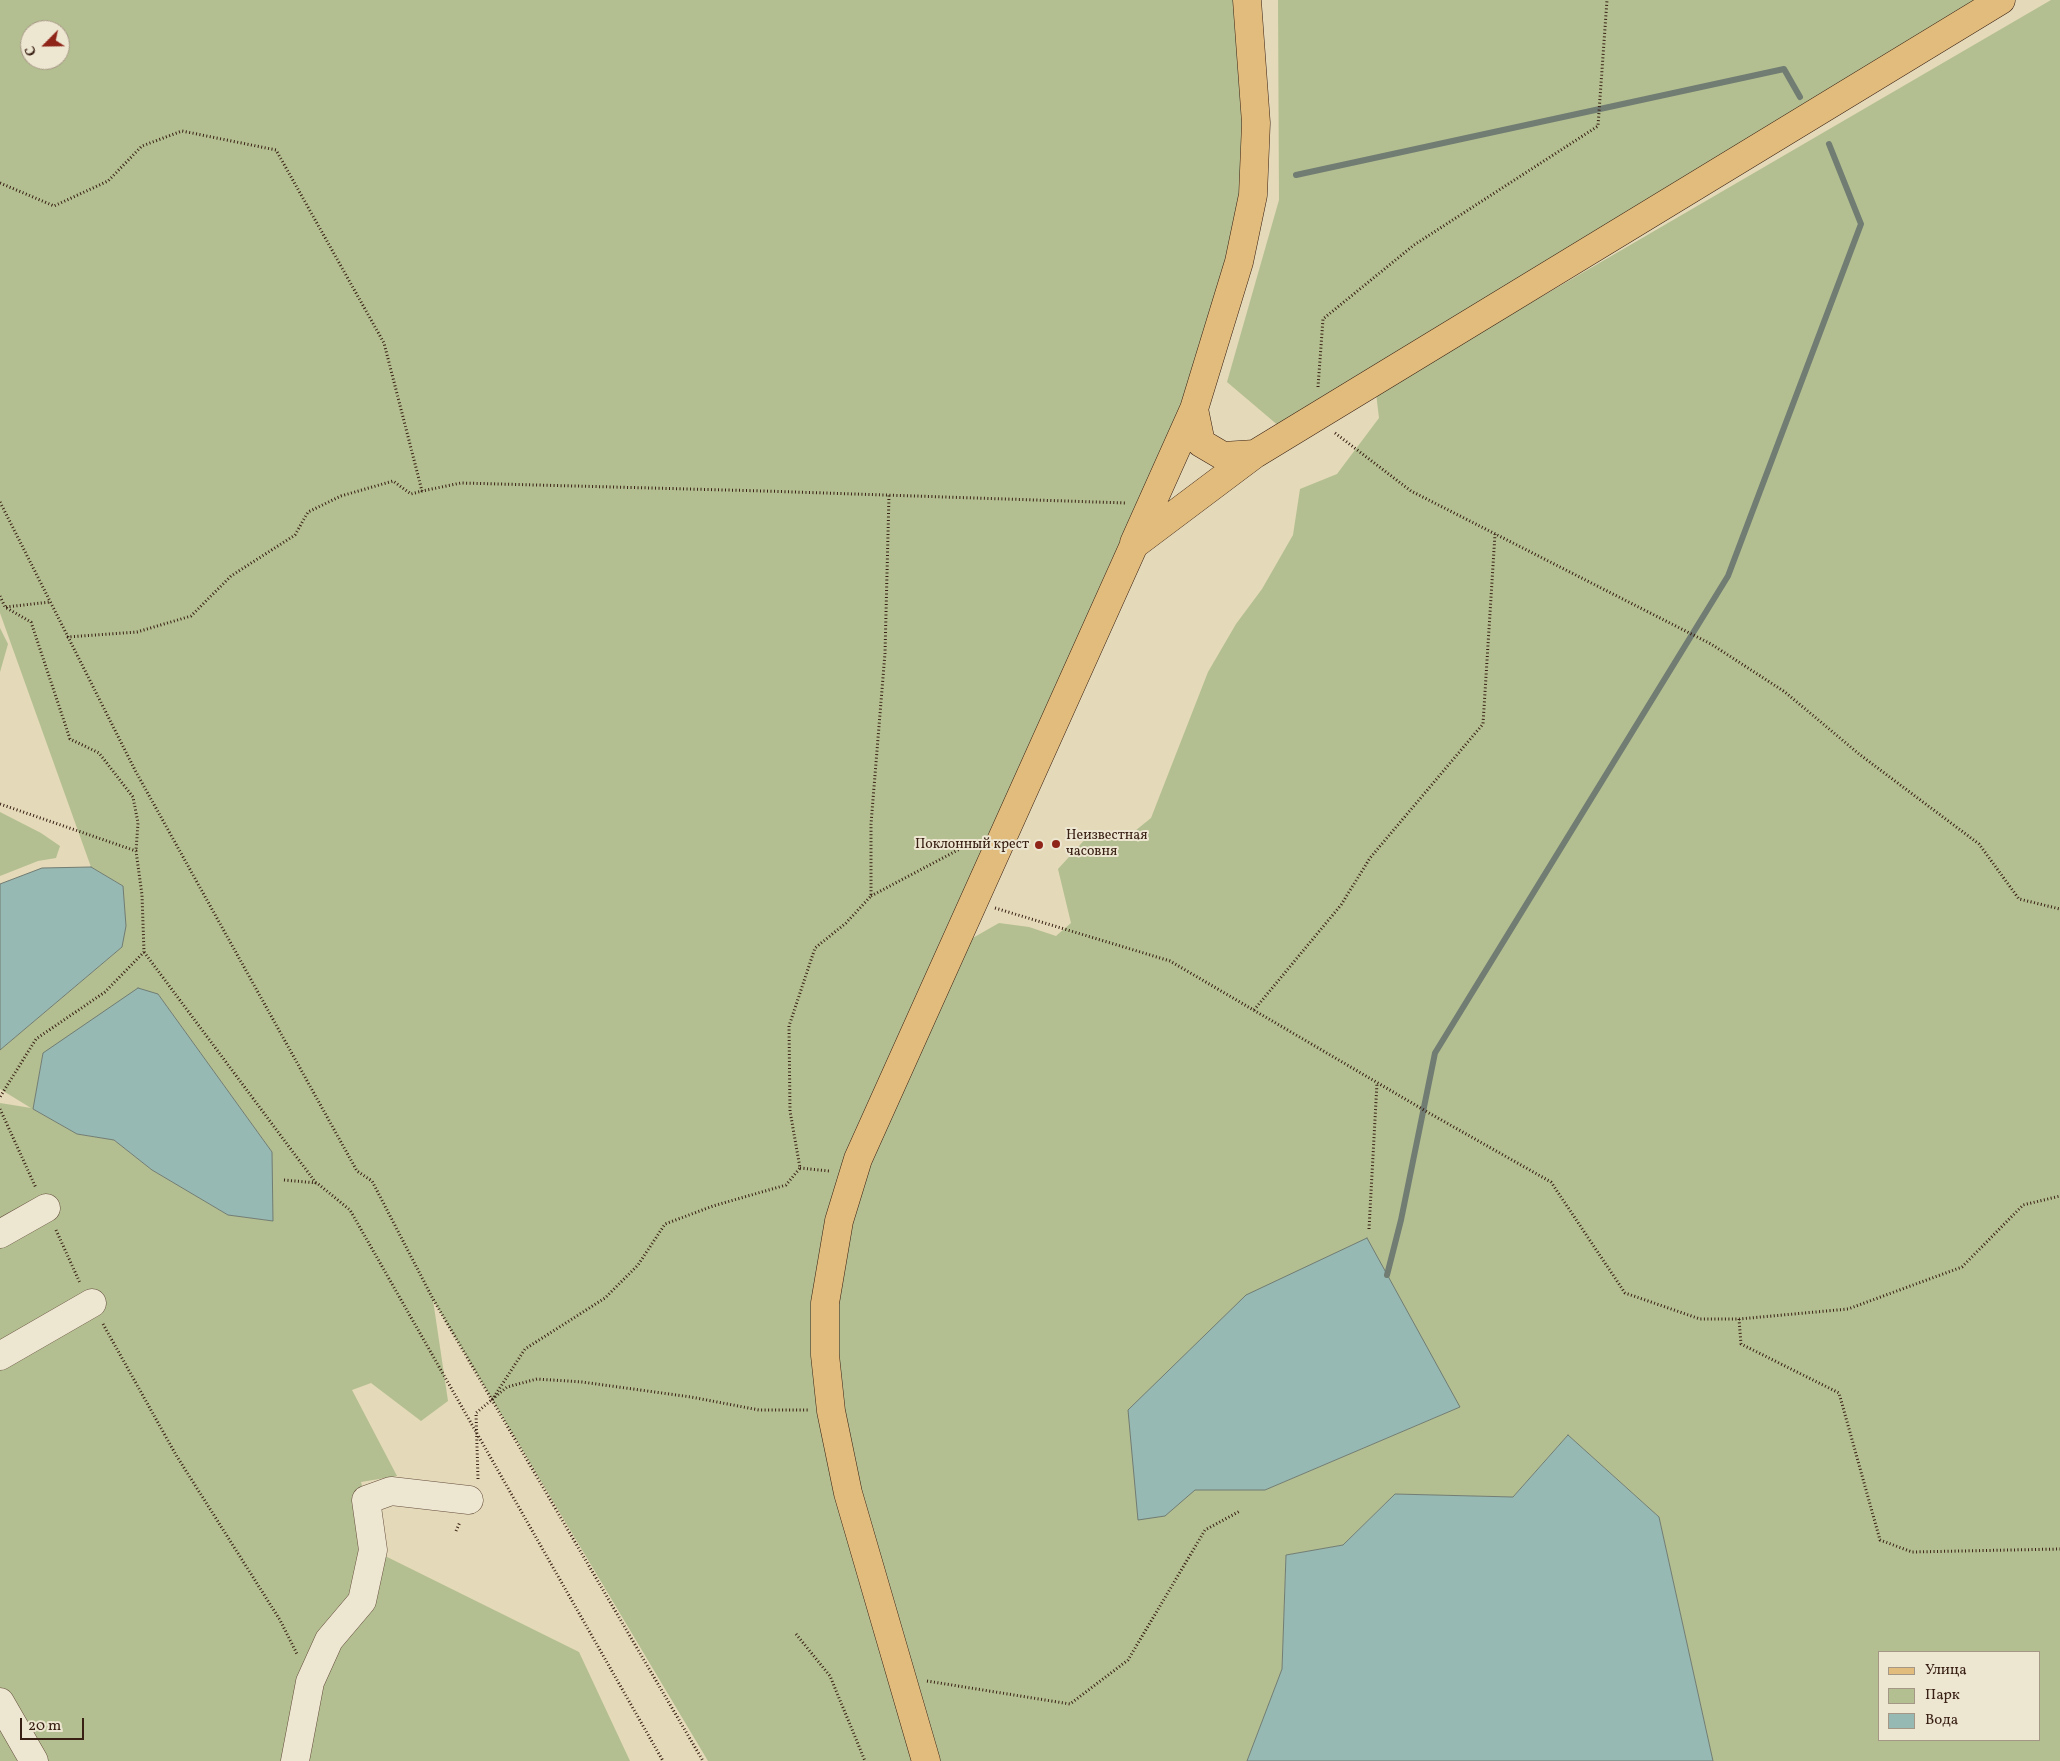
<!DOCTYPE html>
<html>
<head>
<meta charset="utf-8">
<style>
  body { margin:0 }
  #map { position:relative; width:2060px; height:1761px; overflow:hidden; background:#e4d9b8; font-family:Vollkorn,serif }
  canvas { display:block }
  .legend { position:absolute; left:1878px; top:1651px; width:162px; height:90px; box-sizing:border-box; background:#ede6d1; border:1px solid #a59785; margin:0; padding:6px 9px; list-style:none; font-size:15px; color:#392014 }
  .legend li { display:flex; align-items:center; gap:10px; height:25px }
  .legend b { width:25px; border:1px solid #a59785 }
  .north { position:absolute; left:20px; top:20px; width:50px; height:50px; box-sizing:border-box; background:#ede6d1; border:1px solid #a59785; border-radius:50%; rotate:247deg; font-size:14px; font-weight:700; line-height:20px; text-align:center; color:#392014 }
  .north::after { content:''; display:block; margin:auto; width:18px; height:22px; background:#8f2418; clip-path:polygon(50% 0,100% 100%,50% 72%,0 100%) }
  .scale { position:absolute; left:20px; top:1718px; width:64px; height:22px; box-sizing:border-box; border:2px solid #392014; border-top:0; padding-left:6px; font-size:15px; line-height:18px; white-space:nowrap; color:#392014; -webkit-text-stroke:4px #ede6d1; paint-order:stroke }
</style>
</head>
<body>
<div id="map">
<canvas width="2060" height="1761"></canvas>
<ul class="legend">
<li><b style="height:6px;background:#e2bc7c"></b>Улица</li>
<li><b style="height:14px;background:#b3bf90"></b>Парк</li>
<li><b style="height:14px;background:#96b9b3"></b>Вода</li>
</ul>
<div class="north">С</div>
<div class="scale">20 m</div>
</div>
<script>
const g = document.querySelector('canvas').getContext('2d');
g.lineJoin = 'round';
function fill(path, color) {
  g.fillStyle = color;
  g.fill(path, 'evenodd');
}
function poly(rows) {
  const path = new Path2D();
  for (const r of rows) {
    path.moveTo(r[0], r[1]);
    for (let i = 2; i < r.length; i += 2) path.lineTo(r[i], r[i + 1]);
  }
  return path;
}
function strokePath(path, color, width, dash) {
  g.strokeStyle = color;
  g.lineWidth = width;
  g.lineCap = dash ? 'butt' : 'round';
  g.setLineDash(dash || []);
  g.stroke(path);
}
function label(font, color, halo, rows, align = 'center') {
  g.font = font + ' Vollkorn,serif';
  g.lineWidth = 4;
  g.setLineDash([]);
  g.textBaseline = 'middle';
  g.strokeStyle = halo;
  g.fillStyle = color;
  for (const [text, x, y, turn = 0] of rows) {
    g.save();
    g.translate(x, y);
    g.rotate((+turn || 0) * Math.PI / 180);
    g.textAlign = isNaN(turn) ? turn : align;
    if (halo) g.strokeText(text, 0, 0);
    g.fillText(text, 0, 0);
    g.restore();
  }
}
const green = poly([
  [0,0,1238,0,1247,127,1243,195,1230,264,1152,504,1112,559,1009,795,816,1303,915,1761,708,1761,433,1300,448,1401,421,1421,371,1383,352,1390,397,1476,361,1482,366,1500,373,1550,579,1652,630,1761,0,1761,0,1103,31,1108,0,1089,0,1050,122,947,123,886,91,867,0,613],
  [30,30,60,30,60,60,30,60],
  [158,994,272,1152,272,1221,228,1215,152,1170,114,1140,77,1134,33,1109,43,1053],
  [1278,0,1977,0,1280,427,1227,382,1279,200],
  [2051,0,2060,0,2060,1761,1713,1761,1659,1517,1568,1435,1513,1497,1395,1494,1343,1545,1286,1555,1282,1669,1247,1761,934,1761,858,1491,839,1395,836,1303,849,1227,869,1161,964,943,999,923,1029,927,1056,936,1071,923,1058,869,1089,835,1130,835,1151,818,1208,672,1236,624,1262,589,1293,535,1300,489,1337,474,1379,418,1376,393],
  [1460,1407,1265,1490,1195,1490],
  [1879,1652,2039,1652,2039,1740,1879,1740],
  [0,628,8,644,0,672],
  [0,812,41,833,60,846,56,858,38,861,0,876]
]);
const water = poly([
  [91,867,123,886,126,926,122,947,0,1050,0,884,42,868,91,867],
  [138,988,158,994,272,1152,273,1221,228,1215,152,1170,114,1140,77,1134,33,1109,43,1053,138,988],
  [1367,1238,1460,1407,1265,1490,1195,1490,1165,1516,1138,1520,1128,1410,1246,1295,1367,1238],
  [1568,1435,1659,1517,1713,1761,1247,1761,1282,1669,1286,1555,1343,1545,1395,1494,1513,1497,1568,1435]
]);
const stream = poly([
  [1296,175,1784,69,1800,97],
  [1387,1275,1401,1220,1435,1053,1728,576,1861,224,1829,144]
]);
const path = poly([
  [0,183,54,206,108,181,142,146,182,131,276,150,384,343,422,491,461,483,764,491,1126,503],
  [1318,387,1323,319,1414,245,1598,126,1607,0],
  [1335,433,1411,491,1711,644,1785,692,1859,754,1979,844,2019,899,2060,909],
  [0,502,136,772,357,1171,372,1181,433,1299,703,1761],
  [0,596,5,607,31,622,70,739,99,753,133,797,138,823,136,851],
  [6,607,50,602],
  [67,637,137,632,191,616,231,576,295,535,308,512,341,496,393,481,411,494,422,491],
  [0,804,136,851,142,895,144,952,105,992,36,1039,0,1097],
  [871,896,973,842],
  [995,908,1170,961,1429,1113,1551,1182,1625,1293,1700,1319,1739,1319,1848,1309,1962,1267,2023,1205,2060,1196],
  [144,952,316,1183],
  [1254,1010,1341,905,1370,858,1483,724,1495,534],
  [0,1109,36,1188],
  [800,1168,829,1171],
  [284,1180,317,1183,350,1210,663,1761],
  [1369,1229,1377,1083],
  [56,1230,80,1283],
  [1739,1319,1741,1344,1839,1393,1880,1540,1912,1552,2060,1549],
  [103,1324,176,1455,280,1620,297,1654],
  [492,1400,525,1349,605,1298,638,1265,665,1224,713,1206,786,1185,800,1168,790,1111,789,1026,815,948,846,923,871,896,871,824,885,653,889,495],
  [478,1479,476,1413,507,1387,537,1379,582,1382,691,1397,759,1410,808,1410],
  [456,1531,460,1522],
  [796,1634,830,1676,865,1761],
  [927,1681,1070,1704,1128,1660,1205,1530,1240,1511]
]);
const minor = poly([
  [0,1234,46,1208],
  [0,1356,92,1303],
  [0,1702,34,1761],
  [295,1761,310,1682,329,1640,362,1601,373,1550,366,1500,391,1491,469,1500]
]);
const major = poly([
  [1194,409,1201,443,1223,456,1255,454],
  [1134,543,1194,409,1239,262,1253,195,1256,123,1247,0],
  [926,1761,848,1493,831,1411,825,1355,825,1303,839,1221,858,1159,1134,545,1255,454,2001,0]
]);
const markers = [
  [1056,844,5,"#8f2418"],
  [1039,845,5,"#8f2418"]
];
const poiNames = [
  ["Неизвестная",1066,836],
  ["часовня",1066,852],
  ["Поклонный крест",1029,845,"right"]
];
fill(green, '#b3bf90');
fill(water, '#96b9b3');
strokePath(water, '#717c73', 1);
strokePath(stream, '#717c73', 6);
strokePath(minor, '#644e3d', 29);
strokePath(major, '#392014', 29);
strokePath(path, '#392014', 3, [1, 2.5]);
strokePath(minor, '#ede6d1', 28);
strokePath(major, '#e2bc7c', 28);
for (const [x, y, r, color] of markers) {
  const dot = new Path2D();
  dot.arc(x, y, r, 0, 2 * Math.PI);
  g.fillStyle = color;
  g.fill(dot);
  strokePath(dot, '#ede6d1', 2);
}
label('14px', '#392014', '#ede6d1', poiNames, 'left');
</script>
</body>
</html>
